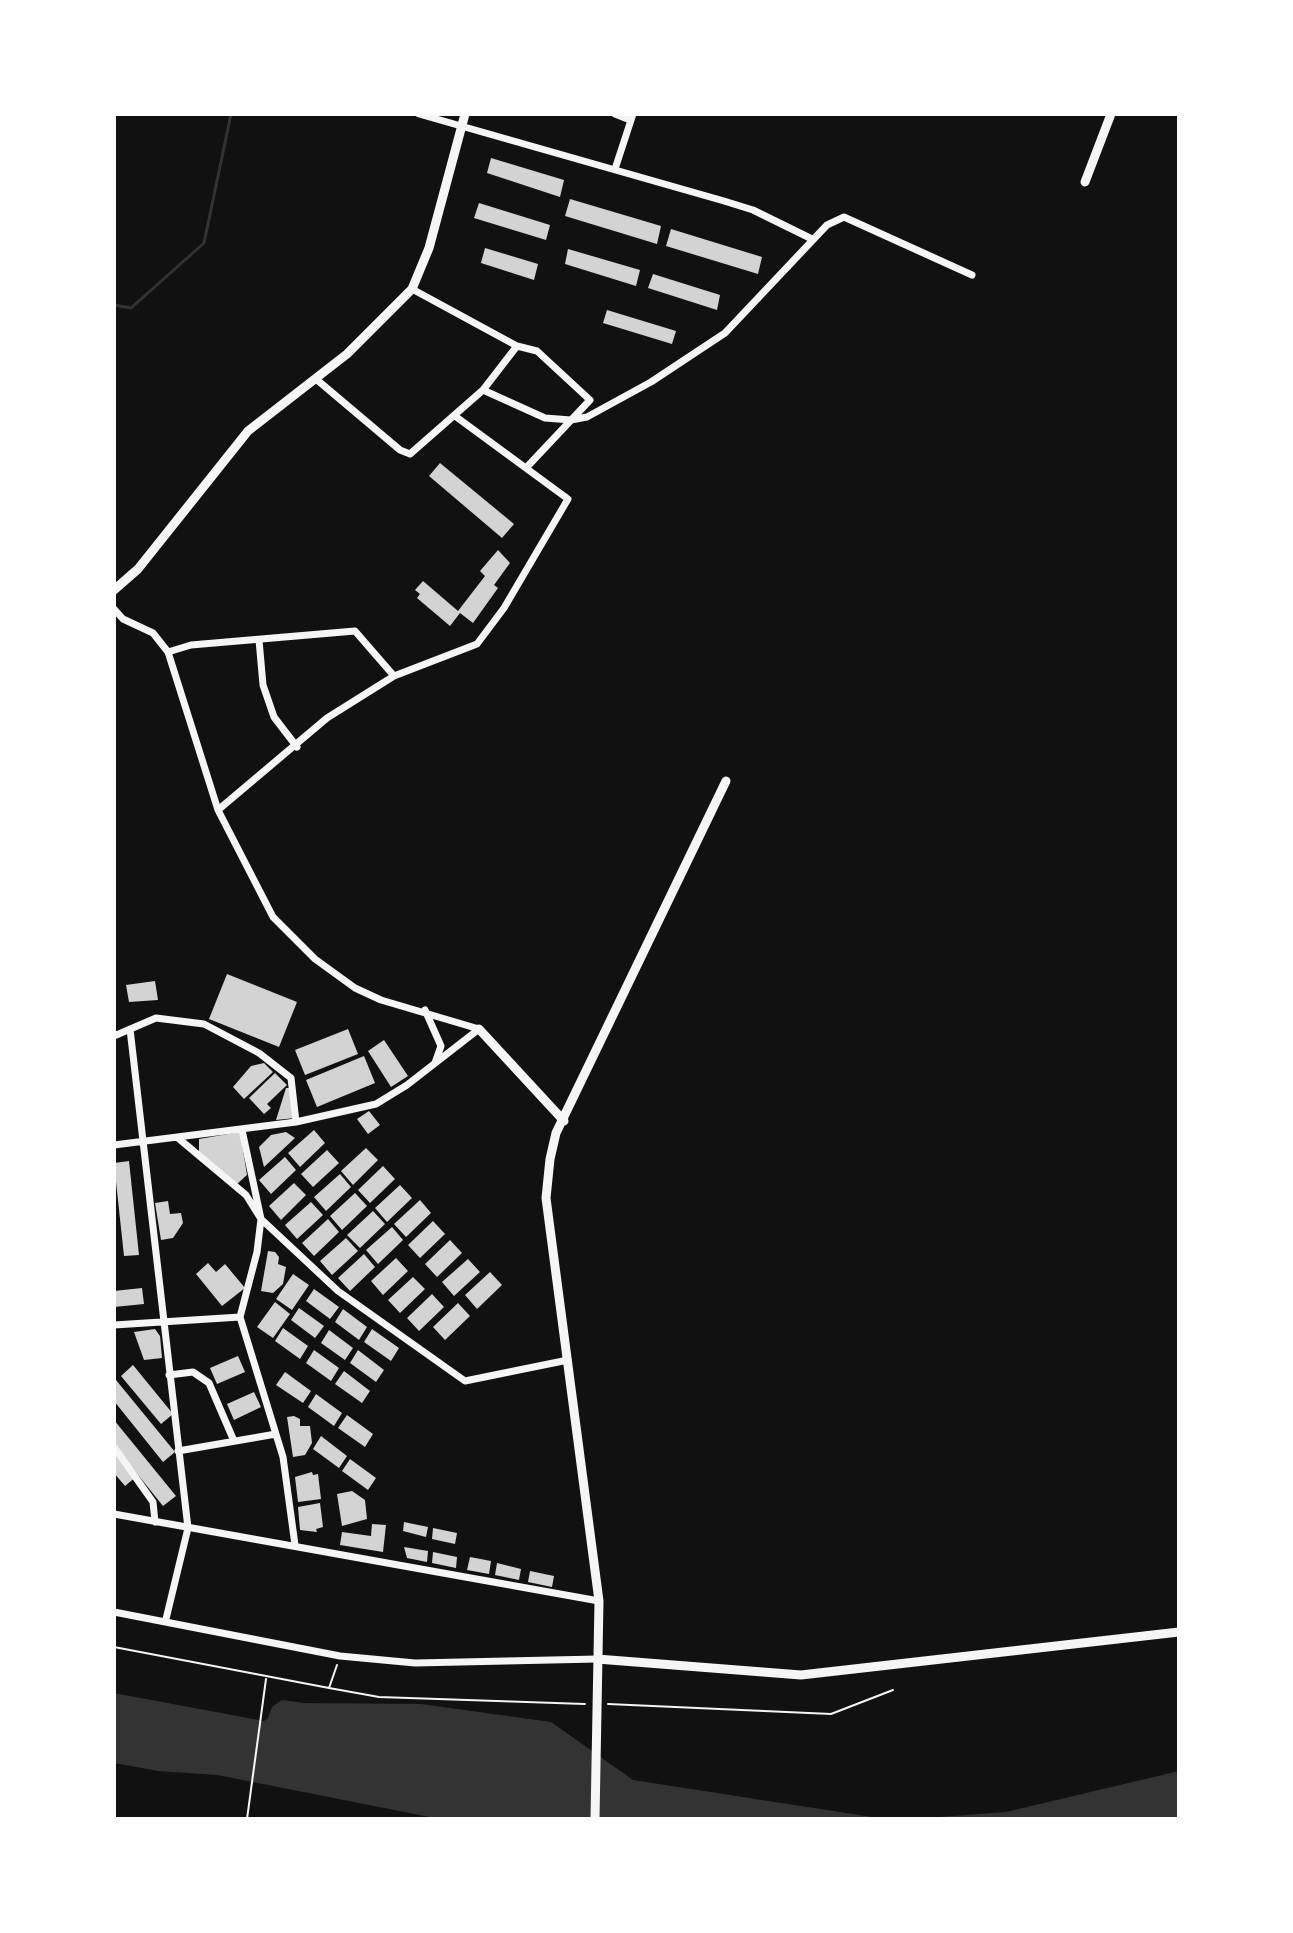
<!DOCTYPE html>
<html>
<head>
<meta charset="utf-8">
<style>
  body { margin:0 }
  #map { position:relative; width:1293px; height:1933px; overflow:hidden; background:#111; font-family:"DM Sans",sans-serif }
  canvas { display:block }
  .frame { position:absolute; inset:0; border:116px solid #fff; pointer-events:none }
</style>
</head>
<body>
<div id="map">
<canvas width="1293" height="1933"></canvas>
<div class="frame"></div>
</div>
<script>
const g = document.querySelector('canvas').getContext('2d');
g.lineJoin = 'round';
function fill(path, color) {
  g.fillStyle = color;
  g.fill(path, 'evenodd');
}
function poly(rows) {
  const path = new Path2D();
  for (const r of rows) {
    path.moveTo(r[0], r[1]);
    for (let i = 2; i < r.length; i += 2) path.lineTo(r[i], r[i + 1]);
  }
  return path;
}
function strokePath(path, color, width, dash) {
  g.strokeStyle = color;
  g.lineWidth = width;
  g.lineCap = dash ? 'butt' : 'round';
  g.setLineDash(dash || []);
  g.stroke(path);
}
const water = poly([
  [114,1693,264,1721,268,1718,272,1707,282,1700,304,1703,421,1704,551,1722,633,1780,885,1819,440,1819,217,1775,158,1771,114,1763],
  [1179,1771,1179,1819,913,1819,1006,1812]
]);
const stream = poly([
  [114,305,131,308,204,243,231,114]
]);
const building = poly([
  [491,158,564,180,560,197,487,173],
  [570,199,661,226,657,244,565,216],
  [479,203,550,225,546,240,474,218],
  [671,229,762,257,758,274,666,246],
  [485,248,538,264,534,280,481,263],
  [568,249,640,270,636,286,565,264],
  [653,274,720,295,717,310,648,288],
  [607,310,676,331,672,344,603,323],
  [440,463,514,524,502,538,429,476],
  [498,550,510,563,494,585,498,588,473,623,460,613,450,626,417,598,420,594,415,590,423,581,458,611,485,576,480,571],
  [227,974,297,1002,279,1047,209,1019],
  [155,981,158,1000,129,1002,126,985],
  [348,1029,358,1054,305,1075,295,1050],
  [384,1040,408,1076,391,1087,368,1051],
  [364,1056,375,1083,317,1107,306,1080],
  [264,1063,273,1072,244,1099,233,1087,251,1066],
  [275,1073,287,1085,267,1104,271,1108,264,1114,249,1098],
  [286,1088,291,1088,295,1118,276,1120],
  [369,1111,380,1125,368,1134,357,1119],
  [314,1130,325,1143,300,1167,288,1153],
  [240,1132,247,1175,237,1184,199,1152,199,1139],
  [286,1132,295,1138,264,1167,259,1147,271,1135],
  [366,1148,378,1160,353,1185,341,1171],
  [327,1150,339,1163,313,1187,301,1174],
  [285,1157,296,1170,271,1194,259,1180],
  [129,1161,139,1255,124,1256,114,1163],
  [383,1166,395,1179,370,1203,358,1190],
  [340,1174,351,1187,326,1211,314,1197],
  [294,1183,306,1195,281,1220,269,1206],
  [400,1185,412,1198,387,1222,375,1208],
  [355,1193,367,1206,342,1230,330,1216],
  [420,1200,431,1213,406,1237,394,1224],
  [168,1201,170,1214,181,1213,183,1223,173,1238,161,1240,155,1203],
  [311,1202,323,1215,297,1239,285,1225],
  [373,1211,385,1224,360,1248,347,1235],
  [328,1219,339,1232,314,1256,302,1243],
  [433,1221,445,1234,420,1258,408,1245],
  [392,1227,403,1240,378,1264,366,1250],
  [346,1238,358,1251,332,1275,320,1261],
  [450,1240,462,1253,437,1277,425,1264],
  [268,1251,275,1252,279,1257,278,1264,286,1267,283,1284,273,1293,261,1291],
  [364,1254,375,1267,350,1291,338,1278],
  [396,1258,408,1271,383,1295,371,1281],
  [468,1259,480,1272,454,1296,442,1282],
  [208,1263,216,1272,225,1264,245,1288,222,1306,196,1274],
  [490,1272,502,1285,477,1309,465,1295],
  [293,1274,309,1285,292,1310,276,1299],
  [413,1277,425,1289,400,1313,388,1300],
  [142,1288,144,1304,114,1307,114,1291],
  [314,1289,339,1307,330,1319,306,1301],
  [432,1294,444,1307,419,1331,407,1318],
  [275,1302,290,1314,273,1338,257,1327],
  [458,1303,470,1316,445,1340,433,1327],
  [299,1308,324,1326,315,1338,291,1320],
  [343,1309,367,1327,359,1340,335,1322],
  [283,1328,308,1346,300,1359,275,1341],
  [155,1329,160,1336,162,1358,144,1360,134,1332],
  [372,1329,399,1348,391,1361,364,1342],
  [329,1330,353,1348,345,1360,321,1343],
  [314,1350,339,1368,331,1381,306,1363],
  [358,1350,384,1370,376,1382,350,1363],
  [238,1356,245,1372,217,1384,210,1368],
  [133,1365,173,1414,161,1424,121,1376],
  [344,1371,370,1391,362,1403,335,1384],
  [285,1372,311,1391,303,1403,276,1385],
  [116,1380,175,1452,163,1462,114,1401],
  [254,1392,261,1407,234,1420,227,1404],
  [316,1394,342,1413,334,1426,308,1407],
  [347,1415,373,1434,365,1447,338,1428],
  [294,1416,300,1419,300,1426,310,1426,312,1443,305,1455,293,1457,287,1417],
  [114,1420,176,1496,163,1506,114,1445],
  [321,1436,347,1456,339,1468,313,1449],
  [114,1449,137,1476,125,1486,114,1473],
  [350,1459,376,1478,368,1490,342,1471],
  [312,1472,313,1475,318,1474,321,1499,298,1502,295,1477],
  [352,1491,365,1500,367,1519,342,1526,337,1494],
  [320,1503,323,1527,316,1529,317,1532,300,1530,298,1507],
  [404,1522,428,1527,426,1537,403,1531],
  [372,1524,386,1525,383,1552,340,1545,342,1532,371,1536],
  [433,1528,457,1533,455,1544,432,1539],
  [404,1547,428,1551,427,1562,407,1558],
  [433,1552,457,1557,456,1568,432,1563],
  [470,1557,491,1561,489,1574,467,1570],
  [497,1563,521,1569,519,1580,495,1575],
  [530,1571,554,1576,552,1587,528,1582]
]);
const path = poly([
  [114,1647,329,1688,337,1665],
  [329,1688,379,1697,585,1704],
  [608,1704,831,1714,893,1690],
  [247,1819,266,1679]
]);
const minor = poly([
  [419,114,724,201,753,210,812,239],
  [615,114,630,120],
  [615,169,633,114],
  [412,289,517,346,483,390],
  [517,346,537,351,590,400,526,468],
  [316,379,400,450,410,454,483,390,545,418,571,420,587,417,651,382,725,333,827,225,844,217,972,275],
  [114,609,123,619,153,633,168,652,218,810,273,917,315,959,355,988,381,1000,479,1029],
  [259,640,263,685,274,717,297,747],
  [168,652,191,645,355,631,394,676],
  [218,810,327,718,394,676,477,644,504,608,568,499,455,416],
  [425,1010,441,1046,435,1063],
  [130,1029,188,1528,166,1619],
  [114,1036,156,1018,204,1024,259,1053,291,1078,296,1122,114,1145],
  [296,1122,376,1104,407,1085,479,1029],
  [242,1130,261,1219,338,1291,465,1381,568,1360],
  [178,1138,246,1195,261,1219,257,1252,240,1317,283,1457,295,1545],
  [114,1325,240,1317],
  [169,1375,193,1372,209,1383,234,1441],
  [114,1447,153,1502,155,1522],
  [178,1451,276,1434],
  [114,1514,599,1601],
  [114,1612,340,1656,415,1663,597,1659]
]);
const tertiary = poly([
  [1085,182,1111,114],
  [114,590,138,569,248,431,347,354,412,289,429,248,465,114],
  [479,1029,564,1121],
  [597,1659,801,1675,1179,1632],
  [595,1819,599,1601,546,1198,550,1159,556,1133,726,781]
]);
fill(water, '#333');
strokePath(stream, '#333', 3);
fill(building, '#d3d3d3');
strokePath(path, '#f5f5f5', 2);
strokePath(minor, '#f5f5f5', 7);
strokePath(tertiary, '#f5f5f5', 9);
</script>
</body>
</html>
